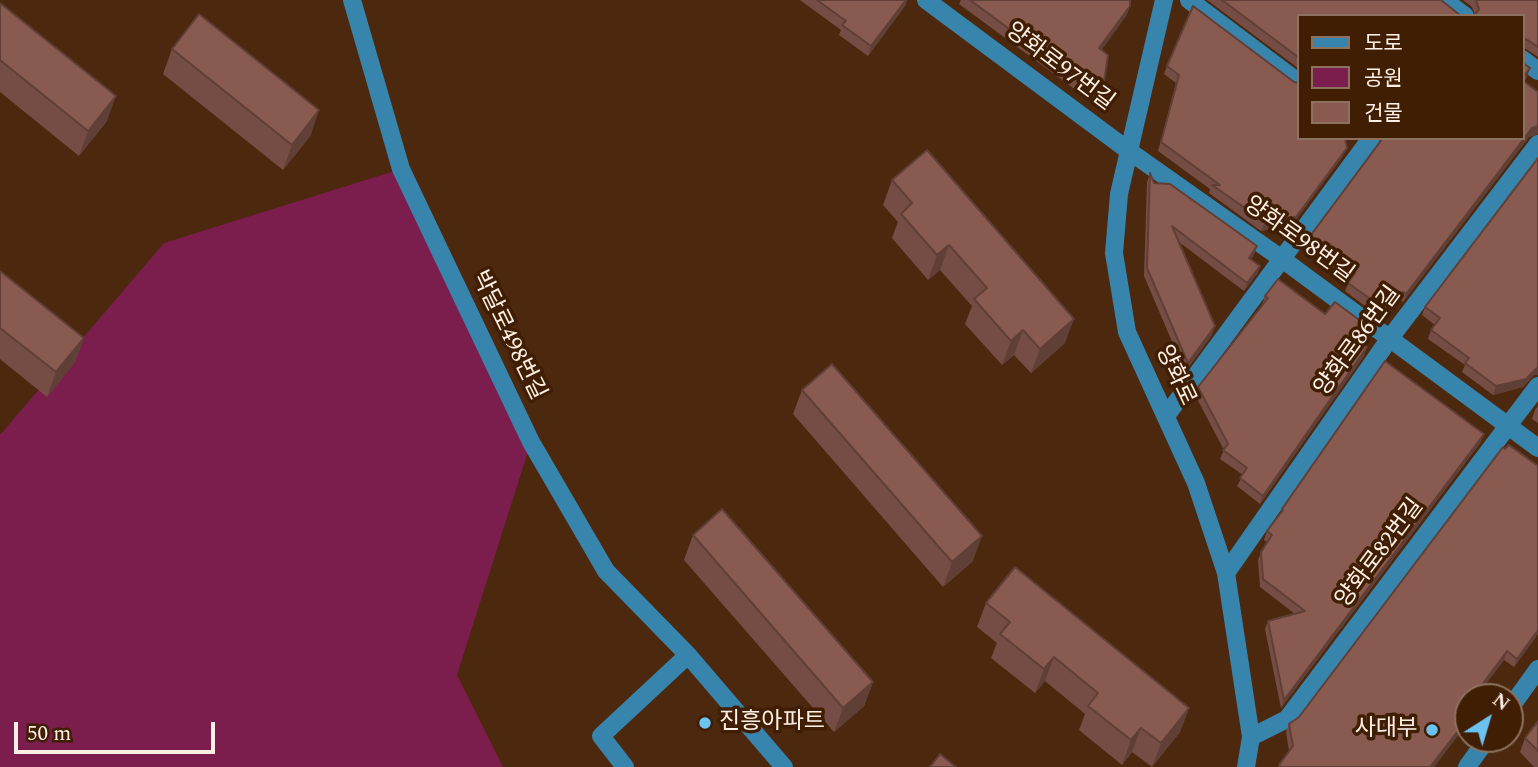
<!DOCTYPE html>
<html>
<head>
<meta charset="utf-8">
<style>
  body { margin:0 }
  #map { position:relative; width:1538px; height:767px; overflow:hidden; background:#4b280e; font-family:Spectral,"Noto Sans KR",serif }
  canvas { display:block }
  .legend { position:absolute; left:1297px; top:14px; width:228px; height:126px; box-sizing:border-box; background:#401e03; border:2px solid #8c725e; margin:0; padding:9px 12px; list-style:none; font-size:21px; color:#fef0e7 }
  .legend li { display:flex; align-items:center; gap:14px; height:35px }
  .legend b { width:35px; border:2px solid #8c725e }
  .north { position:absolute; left:1454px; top:683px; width:70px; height:70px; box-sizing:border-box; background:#401e03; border:2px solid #8c725e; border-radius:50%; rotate:37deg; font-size:19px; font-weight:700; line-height:28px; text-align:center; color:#fef0e7 }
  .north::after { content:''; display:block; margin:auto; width:24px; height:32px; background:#6cc3f2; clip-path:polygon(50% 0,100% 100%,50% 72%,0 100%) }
  .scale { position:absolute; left:14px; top:722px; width:201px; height:32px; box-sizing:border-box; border:4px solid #fef0e7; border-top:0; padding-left:9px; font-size:21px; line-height:24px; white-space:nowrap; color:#fef0e7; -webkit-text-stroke:5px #401e03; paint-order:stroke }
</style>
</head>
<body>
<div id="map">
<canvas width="1538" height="767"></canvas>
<ul class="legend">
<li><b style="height:9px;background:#3784ac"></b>도로</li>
<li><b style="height:19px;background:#7b1e4d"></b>공원</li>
<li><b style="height:19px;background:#895a4f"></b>건물</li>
</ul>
<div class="north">N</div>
<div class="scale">50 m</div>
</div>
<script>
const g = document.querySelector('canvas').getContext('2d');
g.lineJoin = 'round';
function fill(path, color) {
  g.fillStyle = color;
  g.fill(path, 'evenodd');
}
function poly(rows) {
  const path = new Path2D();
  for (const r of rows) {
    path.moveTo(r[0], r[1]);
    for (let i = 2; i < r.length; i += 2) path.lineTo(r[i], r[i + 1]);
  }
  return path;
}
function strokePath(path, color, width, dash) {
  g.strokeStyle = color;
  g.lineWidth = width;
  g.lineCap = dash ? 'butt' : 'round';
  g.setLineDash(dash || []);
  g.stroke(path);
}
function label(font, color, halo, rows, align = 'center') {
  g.font = font + ' Spectral,"Noto Sans KR",serif';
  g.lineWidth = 7;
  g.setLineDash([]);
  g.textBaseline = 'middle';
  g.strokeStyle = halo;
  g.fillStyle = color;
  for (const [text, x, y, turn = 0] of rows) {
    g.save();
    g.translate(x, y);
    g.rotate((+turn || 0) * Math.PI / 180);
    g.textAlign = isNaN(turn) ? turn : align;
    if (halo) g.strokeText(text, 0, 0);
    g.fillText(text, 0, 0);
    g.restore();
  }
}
const green = poly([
  [401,169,531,442,457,675,503,767,0,767,0,435,164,243]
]);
const minor = poly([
  [352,0,401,169,531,442,606,571,688,655,784,767],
  [926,0,1129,151,1282,259,1538,448],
  [1164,0,1119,194,1114,253,1127,332,1196,483,1226,573,1251,737,1246,767],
  [1189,0,1298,82],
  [1444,0,1465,16],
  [1522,59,1538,71],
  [1166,416,1371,138],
  [1226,573,1390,338,1538,144],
  [1510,708,1538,669],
  [1251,737,1287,719,1538,386],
  [625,767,601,736,688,655],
  [1467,767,1487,739]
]);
const wall = poly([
  [800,0,907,0,905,6,868,56,839,35,841,30],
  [961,0,1130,0,1130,6,1126,16,1101,50,1101,91,1092,102,959,4],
  [1207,0,1441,0,1298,16,1298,68],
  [1463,0,1538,0,1538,57,1475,15,1472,7],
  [0,3,107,121,79,156,0,92],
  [172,49,311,135,283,170,163,74],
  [1522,62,1527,77,1524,82,1538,92,1538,134,1529,137,1403,302,1400,300,1392,311,1377,315,1345,291,1350,280,1305,247,1308,239],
  [1167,66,1294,82,1298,138,1343,156,1292,225,1279,228,1276,226,1274,228,1261,231,1209,193,1210,189,1158,151,1176,83,1164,74],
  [1150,173,1154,183,1254,255,1251,259,1260,266,1257,274,1244,291,1179,242,1212,335,1185,372,1144,276,1147,182],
  [892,180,1065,343,1031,373,1014,355,1002,365,965,324,972,306,940,270,928,280,892,238,898,222,883,205],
  [0,271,84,338,75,362,47,397,0,359],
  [1265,296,1325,314,1363,333,1359,338,1365,346,1364,356,1260,504,1237,486,1243,475,1220,459,1224,450,1195,395,1198,387,1262,305],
  [1425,307,1534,375,1523,387,1493,395,1462,372,1465,365,1428,339,1431,330,1435,325,1422,315],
  [802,390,973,561,943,587,793,414],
  [1538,406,1538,423,1532,419,1535,410],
  [1481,442,1281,708,1265,629,1268,621,1295,614,1260,587,1258,560,1261,552,1267,542,1264,540,1267,531,1279,515,1282,509],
  [1538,466,1538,634,1514,667,1504,660,1476,697,1468,697,1468,708,1463,714,1465,726,1434,767,1278,767,1289,751,1286,732,1289,724,1299,717],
  [693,535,873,682,864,706,834,732,684,560],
  [986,603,1189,708,1180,732,1152,767,1132,752,1122,765,1079,730,1085,714,1045,681,1035,693,991,658,997,643,977,627],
  [1538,721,1538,767,1534,767,1520,752,1525,738]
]);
const shadedWall = poly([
  [906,0,907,0,905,6,868,56,871,46],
  [1130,6,1126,16,1096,58,1099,48],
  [1530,68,1527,77,1522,84,1522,79],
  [1104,82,1101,91,1092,102,1096,93],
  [116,96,107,121,79,156,88,131],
  [319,110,311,135,283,170,292,145],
  [1538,126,1538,134,1529,137,1403,302,1406,294,1532,128],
  [1347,148,1343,156,1292,225,1279,228,1282,219],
  [1279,217,1274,228,1261,231,1265,222],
  [949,245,940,270,928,280,937,255],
  [1257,246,1254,255,1246,266,1249,258],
  [1260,266,1257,274,1244,291,1247,283],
  [1403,292,1400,300,1392,311,1377,315,1380,306],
  [1074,319,1065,343,1031,373,1040,349],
  [1366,325,1363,333,1354,345,1357,337],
  [1215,326,1212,335,1185,372,1188,363],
  [1023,330,1014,355,1002,365,1011,341],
  [84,338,75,362,47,397,56,372],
  [1367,347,1364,356,1260,504,1263,496],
  [1538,367,1538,375,1534,375,1523,387,1493,395,1496,386],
  [1484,434,1481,442,1281,708,1284,700],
  [982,536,973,561,943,587,952,562],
  [1538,630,1538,634,1514,667,1517,659],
  [1507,651,1504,660,1476,697,1473,697],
  [1054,657,1045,681,1035,693,1044,669],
  [873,682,864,706,834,732,843,708],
  [1468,704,1468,708,1458,721,1461,713],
  [1189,708,1180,732,1152,767,1161,743],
  [1468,718,1465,726,1434,767,1430,767],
  [1141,728,1132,752,1122,765,1131,740]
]);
const building = poly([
  [817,0,906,0,871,46,842,25,846,21,817,0],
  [970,0,1130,0,1130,6,1099,48,1108,55,1104,82,1096,93,970,0],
  [1222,0,1441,0,1461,16,1298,16,1298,57,1222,0],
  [1476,0,1538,0,1538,47,1526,39,1522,41,1522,16,1474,16,1479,9,1476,0],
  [0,3,116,96,88,131,0,60,0,3],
  [1193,6,1294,82,1298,83,1298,138,1345,138,1347,148,1296,217,1282,219,1279,217,1277,220,1265,222,1212,185,1220,185,1161,142,1179,75,1167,66,1193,6],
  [199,14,319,110,292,145,172,49,199,14],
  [1522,62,1530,68,1522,79,1522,62],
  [1522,80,1538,92,1538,126,1532,128,1406,294,1403,292,1395,302,1380,306,1348,283,1355,273,1308,239,1383,138,1522,138,1522,80],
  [927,150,1074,319,1040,349,1023,330,1011,341,974,299,987,288,949,245,937,255,901,214,912,203,892,180,927,150],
  [1538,158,1538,367,1526,379,1496,386,1465,363,1469,358,1431,330,1440,318,1425,307,1538,158],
  [1150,173,1154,183,1170,184,1257,246,1249,258,1260,266,1247,283,1172,226,1215,326,1188,363,1147,268,1150,173],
  [0,271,84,338,56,372,0,328,0,271],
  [1278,279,1325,314,1335,302,1366,325,1357,337,1366,343,1365,346,1367,347,1263,496,1240,478,1247,468,1223,450,1228,444,1198,387,1268,298,1265,296,1278,279],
  [1385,361,1484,434,1284,700,1268,621,1305,611,1263,579,1261,552,1272,535,1267,531,1283,510,1282,509,1385,361],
  [832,364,982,536,952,562,802,390,832,364],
  [1509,445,1538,466,1538,630,1517,659,1507,651,1473,697,1468,697,1468,704,1461,713,1468,718,1430,767,1281,767,1279,765,1293,746,1289,724,1299,717,1503,447,1505,449,1509,445],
  [722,509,873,682,843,708,693,535,722,509],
  [1015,567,1189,708,1161,743,1141,728,1131,740,1088,706,1098,693,1054,657,1044,669,1000,634,1010,622,986,603,1015,567],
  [1538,721,1538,751,1525,738,1538,721],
  [940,754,956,767,930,767,940,754]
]);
const markers = [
  [705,723,7,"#6cc3f2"],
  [1432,730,7,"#6cc3f2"]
];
const streetNames = [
  ["양화로97번길",1059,68,37],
  ["양화로98번길",1298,241,36],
  ["박달로498번길",507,336,64],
  ["양화로86번길",1359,342,-54],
  ["양화로",1174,376,65],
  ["양화로82번길",1381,554,-53]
];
const poiNames = [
  ["진흥아파트",719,723],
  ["사대부",1418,730,"right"]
];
fill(green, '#7b1e4d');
strokePath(minor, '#3784ac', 18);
fill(wall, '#764d44');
fill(shadedWall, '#603f37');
fill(building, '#895a4f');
strokePath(building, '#603f37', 2);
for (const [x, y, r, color] of markers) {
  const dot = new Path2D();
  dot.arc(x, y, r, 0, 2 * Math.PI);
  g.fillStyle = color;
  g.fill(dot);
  strokePath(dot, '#401e03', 2.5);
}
label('23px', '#fef0e7', '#401e03', streetNames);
label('23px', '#fef0e7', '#401e03', poiNames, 'left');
</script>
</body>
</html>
